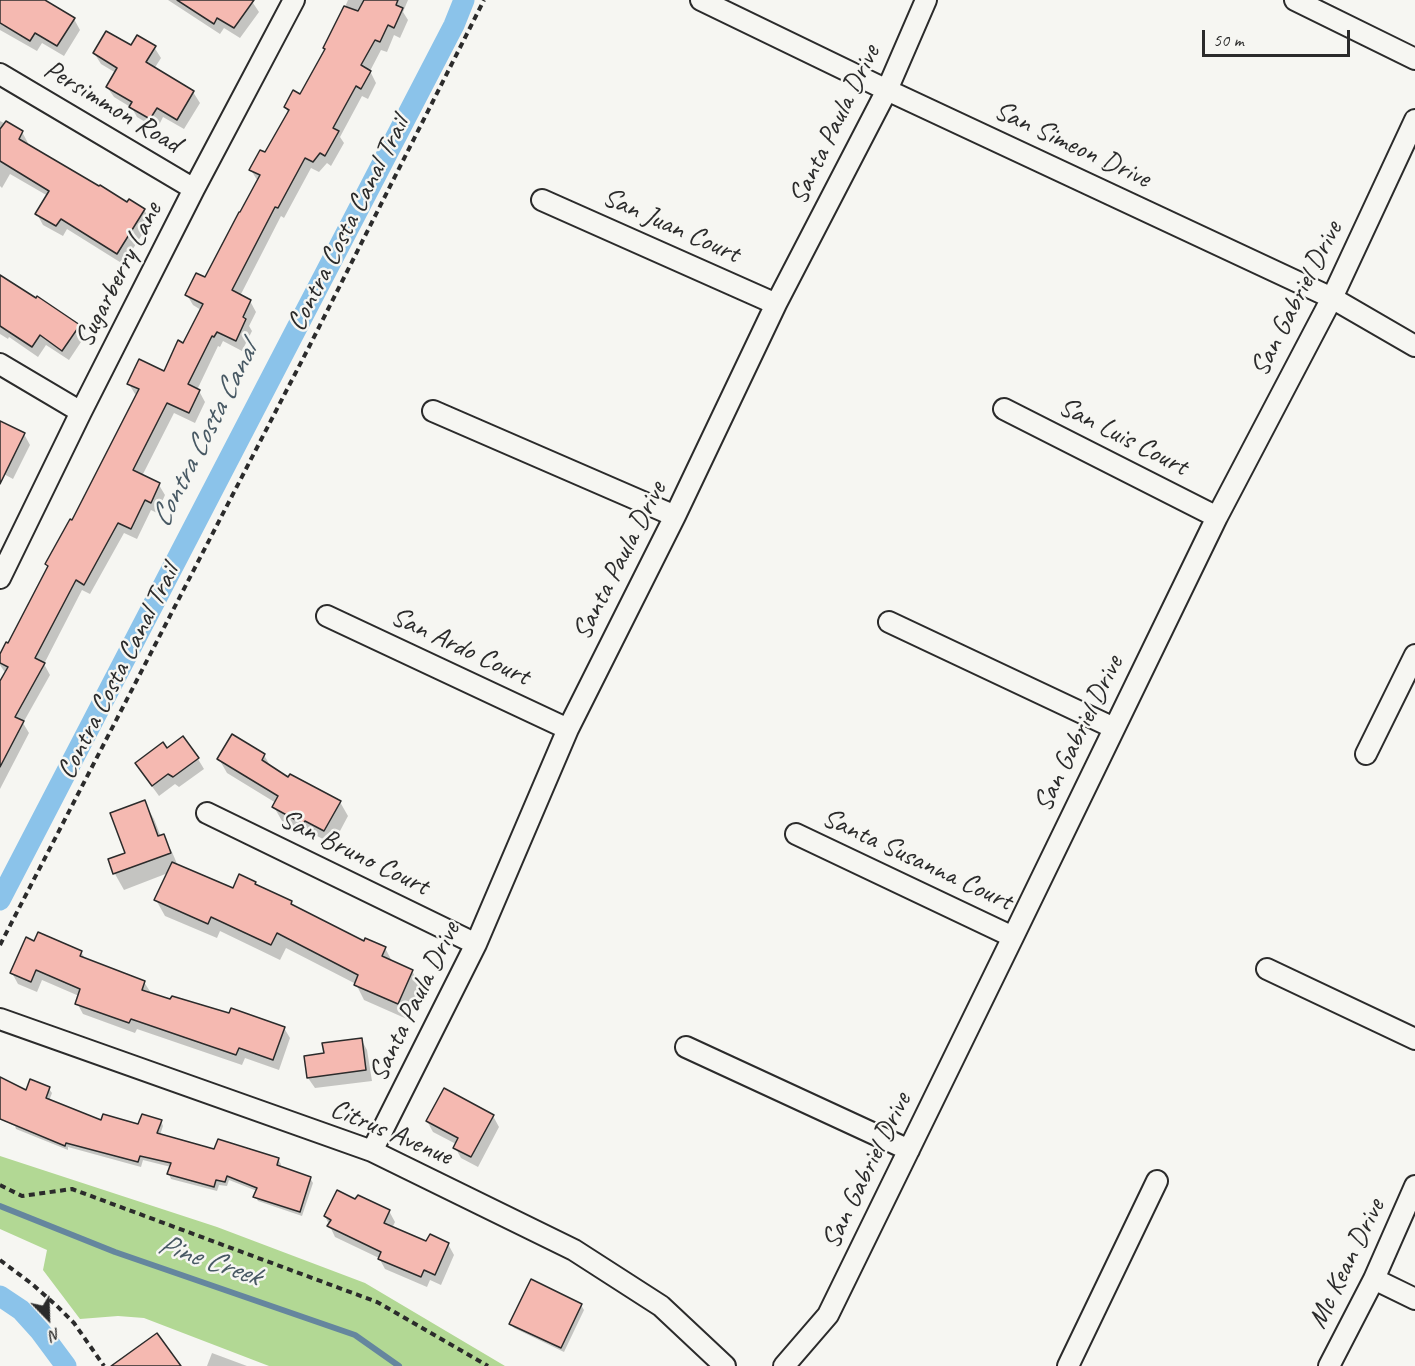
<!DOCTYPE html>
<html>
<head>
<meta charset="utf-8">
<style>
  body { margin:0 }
  #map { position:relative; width:1415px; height:1366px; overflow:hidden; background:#f6f6f2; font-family:Caveat,sans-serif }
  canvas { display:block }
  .north { position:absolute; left:18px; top:1288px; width:60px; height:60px; -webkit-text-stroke:4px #f6f6f2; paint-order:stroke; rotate:157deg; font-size:16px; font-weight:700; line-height:24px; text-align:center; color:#2b2b2b }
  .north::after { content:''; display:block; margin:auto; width:21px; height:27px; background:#2b2b2b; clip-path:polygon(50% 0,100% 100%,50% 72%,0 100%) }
  .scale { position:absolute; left:1202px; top:30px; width:148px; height:27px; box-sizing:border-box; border:3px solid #2b2b2b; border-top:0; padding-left:8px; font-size:18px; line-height:21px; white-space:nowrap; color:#2b2b2b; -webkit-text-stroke:4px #f6f6f2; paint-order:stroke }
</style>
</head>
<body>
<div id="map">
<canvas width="1415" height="1366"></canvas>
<div class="north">N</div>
<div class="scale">50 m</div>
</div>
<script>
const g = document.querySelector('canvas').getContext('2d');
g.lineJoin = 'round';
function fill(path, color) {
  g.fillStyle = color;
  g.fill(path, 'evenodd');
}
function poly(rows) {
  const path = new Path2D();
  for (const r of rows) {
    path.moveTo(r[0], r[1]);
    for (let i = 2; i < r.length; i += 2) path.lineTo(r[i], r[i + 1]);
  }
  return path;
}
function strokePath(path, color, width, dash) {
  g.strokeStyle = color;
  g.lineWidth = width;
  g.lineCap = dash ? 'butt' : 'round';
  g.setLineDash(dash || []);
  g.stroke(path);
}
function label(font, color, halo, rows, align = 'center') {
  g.font = font + ' Caveat,sans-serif';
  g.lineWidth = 5;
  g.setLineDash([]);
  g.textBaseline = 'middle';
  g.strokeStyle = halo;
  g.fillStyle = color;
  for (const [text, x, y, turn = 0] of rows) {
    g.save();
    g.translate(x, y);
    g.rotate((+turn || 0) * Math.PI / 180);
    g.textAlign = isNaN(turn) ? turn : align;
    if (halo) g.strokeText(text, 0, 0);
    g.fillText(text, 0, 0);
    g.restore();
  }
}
const green = poly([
  [0,1156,217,1227,365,1283,505,1366,269,1366,144,1318,118,1316,80,1319,43,1270,47,1250,0,1229]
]);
const shadow = poly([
  [0,0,42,0,74,19,80,30,64,56,42,43,37,51,0,30],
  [168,0,251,0,259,12,240,38,224,28,220,34],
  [348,0,408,0,403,12,408,20,400,38,394,35,387,52,381,50,370,71,376,83,368,99,362,96,340,137,344,143,331,166,327,163,319,172,311,168,284,218,281,216,240,296,250,301,256,312,249,326,252,331,242,351,223,341,220,347,218,346,197,390,199,391,205,402,195,423,174,413,142,476,159,485,165,495,157,513,151,510,137,539,124,533,90,594,82,590,44,664,50,675,23,723,29,733,0,789,0,684,6,673,4,671,0,665,0,657,9,645,137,396,135,394,129,384,165,373,184,345,201,310,193,305,187,295,206,279,257,180,251,170,266,154,289,114,285,107,300,96,326,51],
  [131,47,154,47,161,58,154,69,193,92,200,103,184,129,163,117,157,129,137,117,132,108,114,97,107,87,116,73,101,64,94,53],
  [0,121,22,132,28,143,27,145,127,204,129,201,144,210,151,221,123,264,67,229,63,236,43,225,37,214,48,196,10,174,2,188,0,186],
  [0,277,79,326,85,336,69,360,46,345,38,357,9,337,8,339,0,334],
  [0,423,24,434,30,445,13,479,0,472],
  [233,736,264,755,272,769,289,779,340,802,348,816,333,844,313,834,311,837,282,821,274,807,276,803,227,773,219,759],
  [166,750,198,759,204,769,179,787,175,784,159,796,143,774],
  [144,802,154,819,161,837,163,836,172,852,178,866,233,890,255,884,257,887,291,903,293,907,364,943,385,948,393,963,412,971,421,987,407,1019,364,1000,356,984,286,948,280,960,220,931,217,938,165,916,156,900,168,873,124,890,115,874,110,860,127,854],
  [35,943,81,952,86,960,144,982,151,993,150,994,284,1028,290,1038,279,1070,245,1058,242,1065,137,1029,135,1033,83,1014,77,1003,79,996,42,980,37,992,18,984,12,973],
  [361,1039,367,1050,372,1081,315,1088,308,1078,325,1055],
  [0,1079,27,1092,49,1089,52,1093,49,1101,102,1122,139,1126,161,1121,163,1126,160,1135,215,1150,278,1159,281,1164,280,1168,310,1178,313,1183,302,1216,258,1201,255,1196,257,1191,229,1180,227,1186,219,1185,217,1191,171,1179,169,1174,171,1167,143,1160,141,1167,68,1147,68,1150,16,1129,15,1126,0,1119],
  [493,1116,499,1127,478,1167,461,1158,455,1147,456,1144,433,1132,427,1121],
  [356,1201,389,1211,395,1222,392,1228,427,1243,448,1244,454,1255,441,1285,430,1280,427,1287,385,1269,379,1258,335,1237,325,1216],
  [581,1305,584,1310,564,1352,514,1328,511,1324],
  [212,1353,247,1366,207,1366]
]);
const stream = poly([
  [0,1206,115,1252,355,1335,399,1366]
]);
const canal = poly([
  [0,900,454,25,464,0],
  [0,1296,21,1310,40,1331,66,1366]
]);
const building = poly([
  [0,0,45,0,75,18,57,46,35,33,30,41,0,23,0,0],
  [177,0,254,0,234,28,217,18,214,24,177,0],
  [364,0,398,0,396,5,403,8,394,28,388,25,380,42,375,40,361,65,371,71,361,89,356,86,333,128,339,131,325,156,320,153,313,162,305,158,278,208,275,207,232,290,251,300,243,317,246,319,236,341,217,332,214,337,212,336,188,384,200,390,189,413,167,403,133,470,160,483,151,503,145,500,131,529,118,523,84,585,76,580,35,658,45,663,15,717,24,721,0,767,0,681,8,667,0,663,0,654,6,642,8,643,48,566,45,564,70,519,72,520,139,389,127,384,139,359,164,371,178,340,183,343,203,304,185,295,196,273,205,277,239,212,240,212,260,175,249,170,260,150,265,152,289,110,284,107,293,90,300,94,325,49,323,48,344,6,358,11,364,0],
  [106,31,131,45,137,35,156,46,146,62,194,91,177,120,157,108,150,119,129,107,132,102,106,87,117,68,93,53,106,31],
  [6,121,23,131,19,139,99,186,100,185,127,202,129,199,145,209,117,254,61,219,56,226,35,214,49,191,0,161,0,129,6,121],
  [0,275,36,298,37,296,80,325,62,351,40,335,32,347,0,326,0,275],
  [0,421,25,433,0,484,0,421],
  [232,734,265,754,262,760,288,777,290,774,341,801,324,831,305,821,303,824,272,807,278,796,217,759,232,734],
  [183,736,199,758,173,777,168,774,152,786,135,763,163,742,167,748,183,736],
  [145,800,158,836,164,834,171,853,113,874,108,859,125,853,110,813,145,800],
  [172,862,233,888,239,874,256,882,255,884,292,901,291,904,364,941,365,938,386,947,382,956,413,970,398,1004,354,985,358,975,277,933,271,945,211,917,208,924,154,900,172,862],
  [38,932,82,951,80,956,145,981,142,990,170,999,172,996,229,1013,231,1008,285,1027,273,1060,239,1048,236,1055,131,1019,129,1023,75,1004,80,989,36,970,31,982,10,973,26,937,34,941,38,932],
  [362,1038,366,1070,307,1078,304,1056,324,1053,322,1043,362,1038],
  [0,1077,26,1090,30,1079,50,1087,46,1098,101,1120,103,1114,138,1124,142,1114,162,1120,157,1133,214,1149,218,1139,279,1158,277,1165,311,1177,300,1212,253,1197,257,1188,227,1176,225,1182,216,1180,214,1187,167,1174,171,1163,140,1156,138,1162,66,1143,65,1146,0,1119,0,1077],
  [444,1088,494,1115,471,1157,453,1148,458,1138,426,1121,444,1088],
  [337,1190,355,1199,358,1195,390,1210,384,1223,426,1241,430,1234,449,1243,435,1275,424,1270,421,1277,378,1259,381,1252,327,1226,331,1220,324,1216,337,1190],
  [531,1279,582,1304,561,1348,509,1324,531,1279],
  [157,1333,181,1366,111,1366,157,1333]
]);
const path = poly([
  [0,945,310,345,484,0],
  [0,1185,22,1196,72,1189,377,1302,488,1366],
  [0,1260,32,1284,57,1306,74,1323,104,1366]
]);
const street = poly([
  [701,0,887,90,1332,298,1415,346],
  [1295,0,1415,59],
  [0,74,194,189],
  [542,200,776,304],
  [0,364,81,412],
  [1004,409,1217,517],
  [433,411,675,516],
  [0,578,81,412,194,189,294,0],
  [327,616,568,729],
  [889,622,1114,728],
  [1366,754,1415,655],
  [207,813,476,944],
  [796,834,1013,937],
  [1267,969,1415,1039],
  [0,1019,372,1151,574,1250,661,1306,725,1366],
  [686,1047,909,1150],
  [372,1151,476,944,568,729,675,516,776,304,887,90,926,0],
  [1374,1279,1415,1299],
  [784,1366,828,1315,1013,937,1217,517,1332,298,1415,120],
  [1068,1366,1157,1181],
  [1329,1366,1374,1279,1415,1186]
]);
const streetNames = [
  ["Persimmon Road",112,107,31],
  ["Santa Paula Drive",835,125,-64],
  ["San Simeon Drive",1072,145,25],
  ["Contra Costa Canal Trail",349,224,-63],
  ["San Juan Court",671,226,24],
  ["Sugarberry Lane",119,275,-63],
  ["San Gabriel Drive",1297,299,-63],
  ["San Luis Court",1123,437,27],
  ["Santa Paula Drive",620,561,-63],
  ["San Ardo Court",460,647,25],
  ["Contra Costa Canal Trail",119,672,-63],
  ["San Gabriel Drive",1079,734,-64],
  ["San Bruno Court",354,853,26],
  ["Santa Susanna Court",917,860,25],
  ["Santa Paula Drive",415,1002,-64],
  ["Citrus Avenue",391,1133,23],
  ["San Gabriel Drive",867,1171,-64],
  ["Mc Kean Drive",1347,1264,-64]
];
const waterNames = [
  ["Contra Costa Canal",205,436,-63],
  ["Pine Creek",209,1261,19]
];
fill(green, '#b2d894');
fill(shadow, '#0003');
strokePath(stream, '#65869e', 6);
strokePath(canal, '#8bc3ea', 21);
fill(building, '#f5b9b1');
strokePath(building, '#2b2b2b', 1.5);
strokePath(street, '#2b2b2b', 24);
strokePath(path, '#2b2b2b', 4, [6, 4.5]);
strokePath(street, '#f6f6f2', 20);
label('28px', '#2b2b2b', '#f6f6f2', streetNames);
label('italic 30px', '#485964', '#f6f6f2', waterNames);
</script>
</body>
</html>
